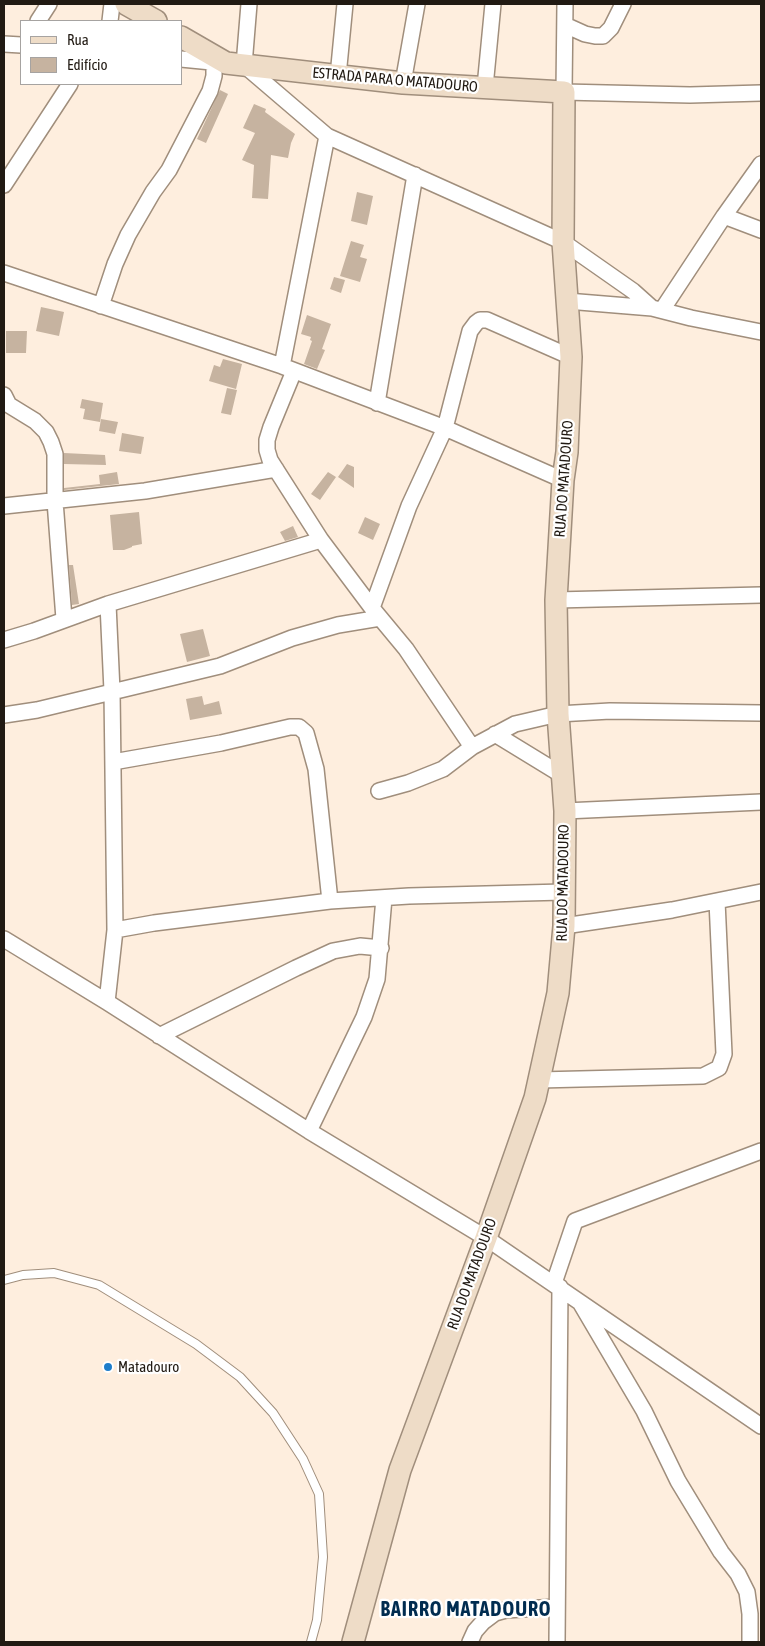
<!DOCTYPE html>
<html>
<head>
<meta charset="utf-8">
<style>
  body { margin:0 }
  #map { position:relative; width:765px; height:1646px; overflow:hidden; background:#feeede; font-family:"Asap Condensed",sans-serif }
  canvas { display:block }
  .frame { position:absolute; inset:0; border:5px solid #211a13; pointer-events:none }
  .legend { position:absolute; left:20px; top:20px; width:162px; height:65px; box-sizing:border-box; background:#fff; border:1px solid #a6a3a1; margin:0; padding:6px 9px; list-style:none; font-size:15px; color:#211a13 }
  .legend li { display:flex; align-items:center; gap:10px; height:25px }
  .legend b { width:25px; border:1px solid #a6a3a1 }
</style>
</head>
<body>
<div id="map">
<canvas width="765" height="1646"></canvas>
<div class="frame"></div>
<ul class="legend">
<li><b style="height:6px;background:#eedcc7"></b>Rua</li>
<li><b style="height:14px;background:#c6b3a0"></b>Edifício</li>
</ul>
</div>
<script>
const g = document.querySelector('canvas').getContext('2d');
g.lineJoin = 'round';
function fill(path, color) {
  g.fillStyle = color;
  g.fill(path, 'evenodd');
}
function poly(rows) {
  const path = new Path2D();
  for (const r of rows) {
    path.moveTo(r[0], r[1]);
    for (let i = 2; i < r.length; i += 2) path.lineTo(r[i], r[i + 1]);
  }
  return path;
}
function strokePath(path, color, width, dash) {
  g.strokeStyle = color;
  g.lineWidth = width;
  g.lineCap = dash ? 'butt' : 'round';
  g.setLineDash(dash || []);
  g.stroke(path);
}
function label(font, color, halo, rows, align = 'center') {
  g.font = font + ' "Asap Condensed",sans-serif';
  g.lineWidth = 4.5;
  g.setLineDash([]);
  g.textBaseline = 'middle';
  g.strokeStyle = halo;
  g.fillStyle = color;
  for (const [text, x, y, turn = 0] of rows) {
    g.save();
    g.translate(x, y);
    g.rotate((+turn || 0) * Math.PI / 180);
    g.textAlign = isNaN(turn) ? turn : align;
    if (halo) g.strokeText(text, 0, 0);
    g.fillText(text, 0, 0);
    g.restore();
  }
}
const building = poly([
  [220,90,228,94,206,143,197,139],
  [254,104,266,109,265,112,295,134,291,143,288,158,271,155,268,199,252,198,254,165,242,160,255,133,243,128],
  [357,192,373,196,367,225,351,221],
  [351,241,364,245,360,257,367,259,360,282,340,276],
  [334,277,345,280,341,293,330,289],
  [41,307,64,312,59,336,36,331],
  [307,315,331,324,322,349,325,350,317,369,304,364,312,341,310,340,311,337,301,334],
  [6,331,27,331,26,353,6,353],
  [223,359,242,364,236,389,209,381,214,365,220,367],
  [227,388,237,390,231,415,221,413],
  [82,399,103,403,100,422,83,419,85,409,80,408],
  [101,419,118,422,115,434,99,431],
  [122,433,144,437,141,454,119,451],
  [64,453,105,455,106,465,64,464],
  [347,464,354,467,354,488,338,477],
  [117,472,119,484,64,490,64,488,100,484,99,475],
  [328,472,336,477,320,500,311,494],
  [139,512,142,544,132,546,132,547,124,550,113,550,110,515],
  [365,517,380,524,373,540,358,533],
  [293,526,298,537,285,541,280,532],
  [69,565,73,565,79,604,72,605],
  [203,629,210,656,187,662,180,634],
  [202,696,204,705,219,701,222,714,190,720,186,699]
]);
const lane = poly([
  [4,1280,23,1275,54,1273,99,1285,196,1344,240,1377,273,1413,303,1459,319,1494,323,1557,317,1620,311,1642]
]);
const street = poly([
  [249,4,244,65,327,136,563,242,633,291,652,308],
  [565,4,564,92,690,95,761,93],
  [38,21,49,4],
  [110,21,112,4],
  [565,25,585,34,595,36,603,36,611,28,623,4],
  [4,44,21,45],
  [181,59,222,63],
  [338,76,345,4],
  [403,83,417,4],
  [485,87,493,4],
  [4,185,70,84],
  [724,216,761,230],
  [4,273,282,366,445,428,563,480],
  [567,301,652,308,691,318,761,332],
  [101,306,115,264,128,235,153,192,169,170,210,91,214,76,214,63],
  [662,310,724,216,761,164],
  [282,366,327,136],
  [294,371,271,427,267,440,267,450,270,460,321,540,372,608,406,649,472,747],
  [4,395,9,405,35,421,46,432,51,442,55,454,55,501,64,619],
  [377,403,415,175],
  [4,506,145,491,276,469],
  [556,600,761,595],
  [372,608,409,506,445,428,470,331,476,323,480,320,487,320,571,357],
  [4,640,34,631,108,604,321,540],
  [4,715,37,710,220,666,292,638,338,625,380,618],
  [495,734,562,775],
  [113,762,221,743,290,727,299,727,306,733,316,769,330,901],
  [379,791,408,783,443,769,472,747,515,724,558,714,610,711,761,713],
  [565,811,761,802],
  [564,926,672,910,761,892],
  [115,930,154,923,330,901,409,896,563,892],
  [4,939,107,1002,309,1131,486,1238,761,1426],
  [107,1002,115,930,112,691,108,604],
  [159,1036,296,968,333,951,360,946,381,948],
  [539,1080,703,1076,719,1068,724,1054,717,901],
  [309,1131,364,1017,377,979,384,898],
  [554,1283,575,1221,761,1151],
  [581,1304,644,1411,678,1481,721,1552,738,1574,747,1592,750,1614,750,1642],
  [470,1642,475,1631,483,1622,495,1613,506,1610,557,1607],
  [557,1642,560,1287]
]);
const secondary = poly([
  [126,4,156,21],
  [181,37,226,63,403,83,564,92,563,242,571,357,567,452,563,480,556,600,558,714,565,811,564,926,558,993,535,1098,486,1238,400,1470,353,1642]
]);
const markers = [
  [108,1367,5,"#1e7dca"]
];
const streetNames = [
  ["ESTRADA PARA O MATADOURO",395,80,5],
  ["RUA DO MATADOURO",564,479,-86],
  ["RUA DO MATADOURO",563,883,-89],
  ["RUA DO MATADOURO",472,1274,-70]
];
const poiNames = [
  ["Matadouro",118,1367]
];
const districtNames = [
  ["BAIRRO MATADOURO",466,1610]
];
fill(building, '#c6b3a0');
strokePath(lane, '#a08e7c', 10);
strokePath(street, '#a08e7c', 18);
strokePath(secondary, '#a08e7c', 24);
strokePath(lane, '#fff', 8);
strokePath(street, '#fff', 15);
strokePath(secondary, '#eedcc7', 21);
for (const [x, y, r, color] of markers) {
  const dot = new Path2D();
  dot.arc(x, y, r, 0, 2 * Math.PI);
  g.fillStyle = color;
  g.fill(dot);
  strokePath(dot, '#fff', 2);
}
label('15px', '#211a13', '#fff', streetNames);
label('15px', '#211a13', '#fff', poiNames, 'left');
g.letterSpacing = '1px';
label('bold 20px', '#002c50', '#fff', districtNames);
g.letterSpacing = '0px';
</script>
</body>
</html>
